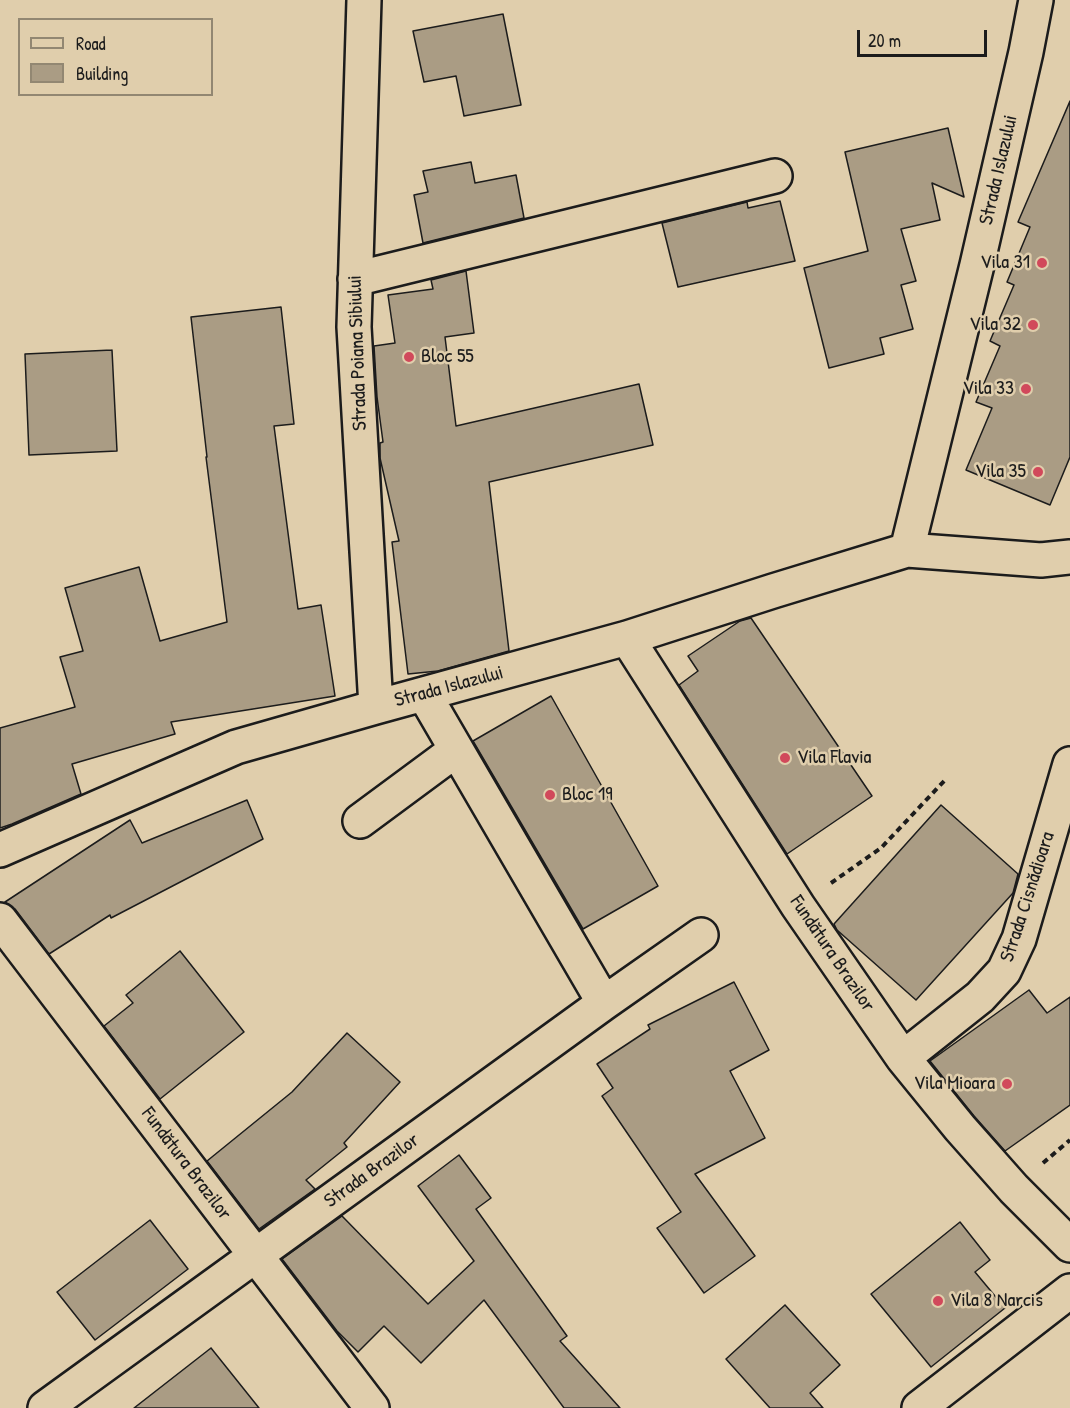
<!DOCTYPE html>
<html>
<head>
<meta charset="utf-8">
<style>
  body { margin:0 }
  #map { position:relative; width:1070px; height:1408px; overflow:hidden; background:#e0ceac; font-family:"Patrick Hand",sans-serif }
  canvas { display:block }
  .legend { position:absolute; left:18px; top:18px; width:195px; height:78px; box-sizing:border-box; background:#e0ceac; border:2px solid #928772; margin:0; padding:8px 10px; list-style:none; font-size:18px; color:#1c1c1c }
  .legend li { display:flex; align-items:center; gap:12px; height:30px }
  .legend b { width:30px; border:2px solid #928772 }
  .scale { position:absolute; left:857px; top:30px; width:130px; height:27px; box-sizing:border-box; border:3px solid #1c1c1c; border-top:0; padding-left:8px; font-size:18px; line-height:21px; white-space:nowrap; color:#1c1c1c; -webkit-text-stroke:4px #e0ceac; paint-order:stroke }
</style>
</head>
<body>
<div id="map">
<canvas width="1070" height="1408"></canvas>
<ul class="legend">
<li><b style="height:8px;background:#e0ceac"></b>Road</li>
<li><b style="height:16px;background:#aa9c84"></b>Building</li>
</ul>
<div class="scale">20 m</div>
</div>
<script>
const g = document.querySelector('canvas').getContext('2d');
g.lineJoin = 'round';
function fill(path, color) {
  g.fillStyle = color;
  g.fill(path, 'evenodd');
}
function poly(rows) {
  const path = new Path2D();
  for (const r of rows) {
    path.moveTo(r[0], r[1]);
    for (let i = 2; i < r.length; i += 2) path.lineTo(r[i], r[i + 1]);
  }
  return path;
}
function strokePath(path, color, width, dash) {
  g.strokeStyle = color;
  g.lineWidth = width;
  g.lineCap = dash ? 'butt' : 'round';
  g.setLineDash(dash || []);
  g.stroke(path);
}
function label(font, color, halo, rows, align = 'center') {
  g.font = font + ' "Patrick Hand",sans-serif';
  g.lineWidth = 5;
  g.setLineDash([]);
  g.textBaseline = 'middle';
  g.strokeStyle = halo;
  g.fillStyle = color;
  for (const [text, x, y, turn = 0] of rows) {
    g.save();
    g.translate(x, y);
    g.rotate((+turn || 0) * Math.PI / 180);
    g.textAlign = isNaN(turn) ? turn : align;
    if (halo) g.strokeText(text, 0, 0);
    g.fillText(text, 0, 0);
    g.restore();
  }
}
const building = poly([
  [503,14,521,105,464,116,456,76,424,82,413,31,503,14],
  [1070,101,1070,457,1050,505,966,470,992,408,976,402,1000,346,990,341,1014,285,1007,282,1030,227,1018,222,1070,101],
  [948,128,964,197,932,183,940,220,901,229,916,281,901,285,913,329,880,338,884,354,829,368,804,268,868,251,845,152,948,128],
  [471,162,475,183,516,175,524,218,423,243,414,195,428,192,423,171,471,162],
  [780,201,795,261,678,287,662,223,747,202,748,208,780,201],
  [466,271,474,333,445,337,456,426,639,384,653,445,489,482,509,651,438,671,408,674,392,542,399,541,380,458,380,443,383,442,377,397,374,346,395,343,388,295,433,289,431,280,466,271],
  [281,307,294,424,274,426,298,609,321,605,335,696,171,722,175,734,72,764,81,794,12,824,0,828,0,728,75,707,60,657,83,651,65,588,139,567,160,641,227,622,206,457,207,457,191,317,281,307],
  [112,350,117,451,29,455,25,354,112,350],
  [751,618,872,796,787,854,679,685,698,671,688,656,740,621,751,618],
  [551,696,658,886,583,929,473,741,551,696],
  [247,800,263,839,111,918,110,915,49,954,15,909,5,902,130,820,142,843,247,800],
  [941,805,1018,874,1013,893,916,1000,837,930,834,924,941,805],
  [180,951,244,1032,160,1099,104,1026,133,1003,126,995,180,951],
  [734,982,769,1050,730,1071,765,1138,695,1174,755,1256,704,1293,657,1228,681,1212,602,1096,613,1088,597,1064,650,1029,648,1025,734,982],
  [1029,990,1047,1013,1070,997,1070,1105,1005,1151,974,1116,930,1061,1029,990],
  [347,1033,400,1082,344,1143,347,1147,306,1180,315,1189,259,1229,207,1161,292,1092,347,1033],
  [459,1155,491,1198,476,1209,567,1336,560,1341,620,1408,564,1408,484,1300,421,1363,384,1326,358,1352,337,1331,282,1259,342,1216,428,1304,474,1261,418,1186,459,1155],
  [150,1220,188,1269,95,1340,57,1292,150,1220],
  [960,1222,990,1260,975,1272,1005,1308,931,1367,871,1294,960,1222],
  [785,1305,840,1365,810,1393,823,1408,770,1408,726,1359,785,1305],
  [211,1348,259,1408,134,1408,211,1348]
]);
const path = poly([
  [831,883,881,848,946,779],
  [1043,1163,1070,1140]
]);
const minor = poly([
  [364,0,354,327,376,707],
  [355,279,775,176],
  [907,550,977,265,1026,52,1036,0],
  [627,638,798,906,903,1058,960,1128,1014,1189,1070,1245],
  [424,694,604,1003],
  [360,821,456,750],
  [0,850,236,747,376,707,627,638,773,591,907,550,1041,560,1070,557],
  [0,920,372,1408],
  [903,1058,980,997,1004,971,1019,939,1070,764],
  [45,1408,604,1003,701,935],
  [919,1408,1070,1291]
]);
const markers = [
  [1042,263,6,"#d1495b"],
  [1033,325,6,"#d1495b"],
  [409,357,6,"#d1495b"],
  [1026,389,6,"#d1495b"],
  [1038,472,6,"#d1495b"],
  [785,758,6,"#d1495b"],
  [550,795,6,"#d1495b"],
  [1007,1084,6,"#d1495b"],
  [938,1301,6,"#d1495b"]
];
const streetNames = [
  ["Strada Islazului",999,170,-77],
  ["Strada Poiana Sibiului",358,353,-92],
  ["Strada Islazului",449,687,-15],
  ["Strada Cisnădioara",1028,897,-72],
  ["Fundătura Brazilor",832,954,56],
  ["Fundătura Brazilor",186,1164,53],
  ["Strada Brazilor",372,1171,-36]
];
const poiNames = [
  ["Vila 31",1030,263],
  ["Vila 32",1021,325],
  ["Bloc 55",421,357,"left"],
  ["Vila 33",1014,389],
  ["Vila 35",1026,472],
  ["Vila Flavia",797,758,"left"],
  ["Bloc 19",562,795,"left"],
  ["Vila Mioara",995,1084],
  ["Vila 8 Narcis",950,1301,"left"]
];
fill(building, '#aa9c84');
strokePath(building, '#1c1c1c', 1.5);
strokePath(minor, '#1c1c1c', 38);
strokePath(path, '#1c1c1c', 4, [6, 4.5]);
strokePath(minor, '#e0ceac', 33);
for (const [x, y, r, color] of markers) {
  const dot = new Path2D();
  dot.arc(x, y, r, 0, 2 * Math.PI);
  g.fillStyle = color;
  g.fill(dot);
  strokePath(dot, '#e0ceac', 2);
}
label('20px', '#1c1c1c', '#e0ceac', streetNames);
label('20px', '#1c1c1c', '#e0ceac', poiNames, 'right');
</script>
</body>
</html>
